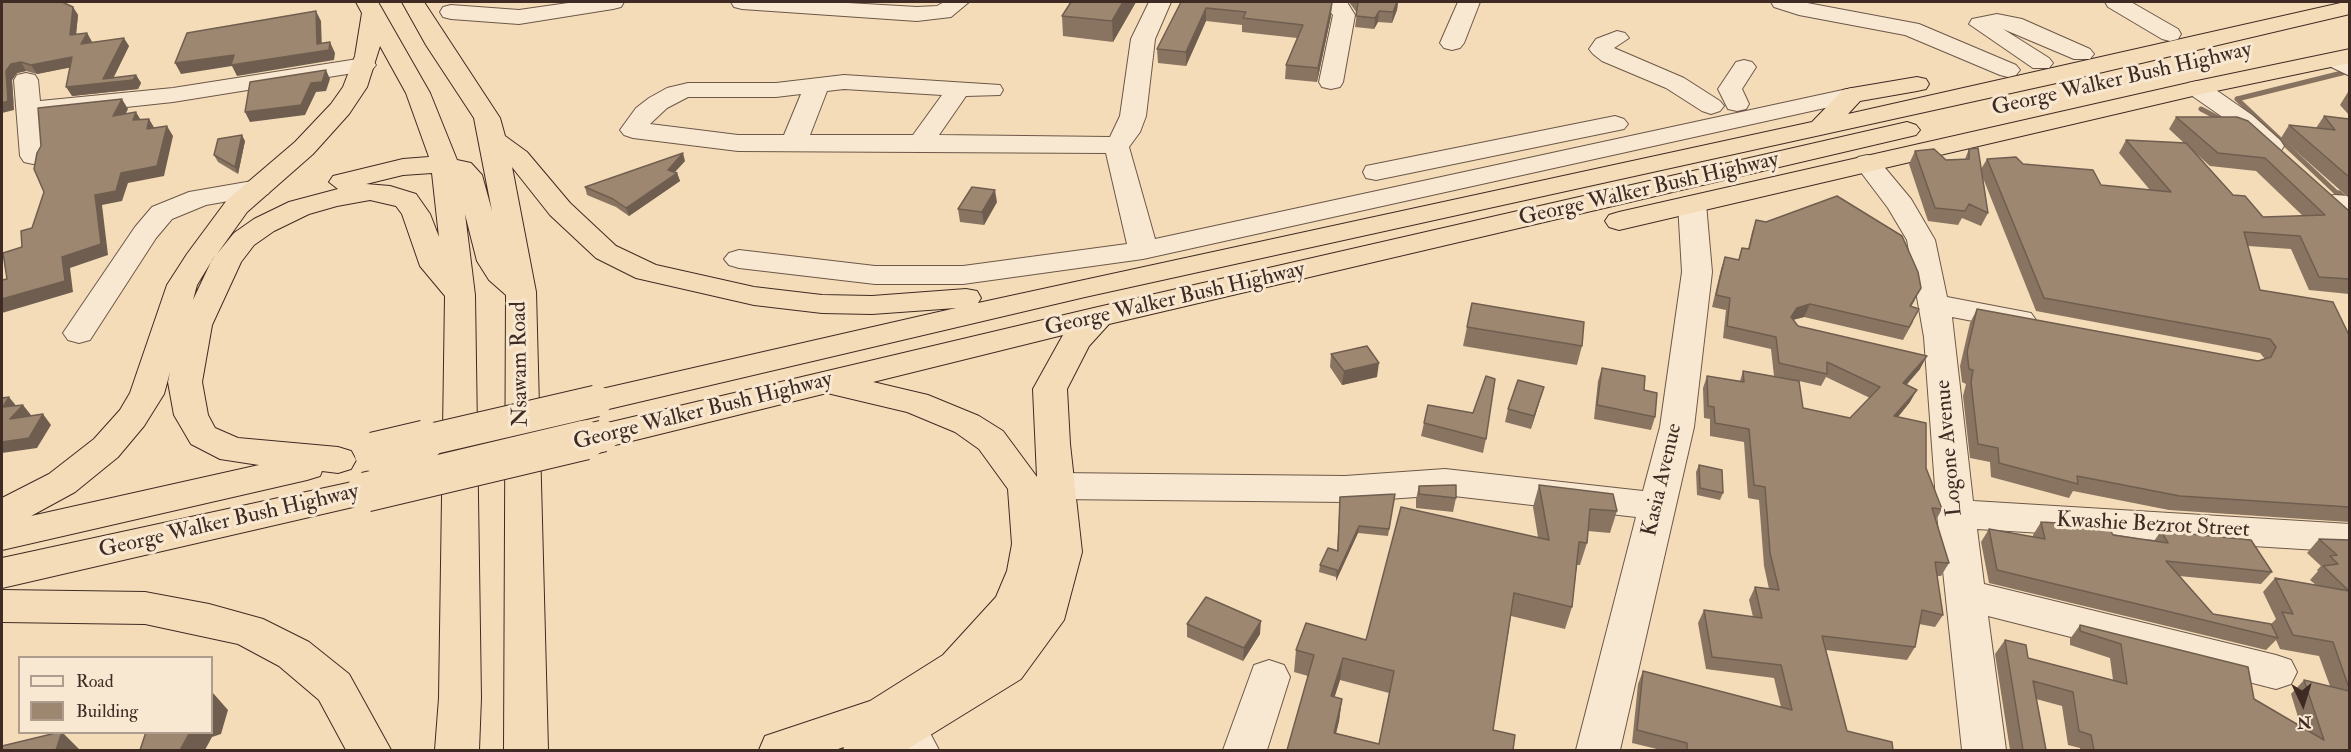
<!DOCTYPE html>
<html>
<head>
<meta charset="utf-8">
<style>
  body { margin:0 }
  #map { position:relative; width:2351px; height:752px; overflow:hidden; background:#f5dcb8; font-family:"IM FELL Double Pica",serif }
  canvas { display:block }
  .frame { position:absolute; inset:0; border:3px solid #3f2b24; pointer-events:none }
  .legend { position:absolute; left:18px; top:656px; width:195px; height:78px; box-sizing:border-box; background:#f8e8d1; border:2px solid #ae9c8c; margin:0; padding:8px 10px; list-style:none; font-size:18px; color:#3f2b24 }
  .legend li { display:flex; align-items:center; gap:12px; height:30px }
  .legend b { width:30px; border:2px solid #ae9c8c }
  .north { position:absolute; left:2273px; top:674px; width:60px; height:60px; -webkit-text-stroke:4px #f8e8d1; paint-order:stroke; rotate:176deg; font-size:16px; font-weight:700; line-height:24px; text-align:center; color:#3f2b24 }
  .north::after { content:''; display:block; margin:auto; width:21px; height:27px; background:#3f2b24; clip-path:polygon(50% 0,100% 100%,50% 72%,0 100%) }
</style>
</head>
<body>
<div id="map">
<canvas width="2351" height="752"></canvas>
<div class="frame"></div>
<ul class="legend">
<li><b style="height:8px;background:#f8e8d1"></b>Road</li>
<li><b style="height:16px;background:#9e8771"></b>Building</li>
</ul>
<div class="north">N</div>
</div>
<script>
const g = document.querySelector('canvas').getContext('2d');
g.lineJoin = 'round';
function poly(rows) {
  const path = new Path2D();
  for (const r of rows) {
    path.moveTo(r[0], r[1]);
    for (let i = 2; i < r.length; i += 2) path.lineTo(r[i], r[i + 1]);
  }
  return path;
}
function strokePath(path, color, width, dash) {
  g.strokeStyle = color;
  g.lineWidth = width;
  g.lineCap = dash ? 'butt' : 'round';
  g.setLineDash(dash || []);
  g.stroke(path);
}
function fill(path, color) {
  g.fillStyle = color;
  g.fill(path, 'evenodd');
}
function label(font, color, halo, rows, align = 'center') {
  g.font = font + ' "IM FELL Double Pica",serif';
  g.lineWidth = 6;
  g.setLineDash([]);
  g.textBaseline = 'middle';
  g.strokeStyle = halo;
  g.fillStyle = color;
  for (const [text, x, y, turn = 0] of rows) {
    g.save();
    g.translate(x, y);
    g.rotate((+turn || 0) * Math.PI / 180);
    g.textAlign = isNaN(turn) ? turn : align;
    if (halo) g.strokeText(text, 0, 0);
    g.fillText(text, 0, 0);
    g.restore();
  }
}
const streamFar1 = poly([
  [2237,99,2340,196],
  [2237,99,2350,71],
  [2201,109,2224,121]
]);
const stream = poly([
  [2339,194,2347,202]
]);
const minor = poly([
  [575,2,624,2,621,7,613,9,519,24,451,19,443,17,440,12,443,7,451,5,519,10,575,2],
  [731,2,831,2,917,7,937,6,944,2,969,2,951,17,917,21,742,9,734,7,731,2],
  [1149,2,1171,2,1155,39,1146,116,1140,132,1129,147,1155,239,1852,88,1861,90,1864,95,1861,100,1852,102,1143,259,963,284,875,284,739,268,729,265,724,259,729,253,739,250,875,266,963,266,1127,244,1106,153,738,151,633,138,624,135,620,130,636,108,649,98,667,88,688,83,776,83,844,75,1000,85,1003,90,1000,95,966,96,939,135,1110,137,1120,116,1131,39,1149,2],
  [844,89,942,95,913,135,810,135,827,91,844,89],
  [801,94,784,135,738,135,650,124,667,108,688,97,776,97,801,94],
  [1320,2,1347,2,1355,15,1343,82,1340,87,1331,89,1322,87,1319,82,1333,15,1320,2],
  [1458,2,1480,2,1464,43,1460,48,1452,50,1444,48,1440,43,1458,2],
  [1771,2,1802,2,1919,24,2016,65,2020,70,2016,75,2008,77,2000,75,1905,35,1799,15,1774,7,1771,2],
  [2105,2,2131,2,2178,29,2181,34,2178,39,2170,41,2162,39,2108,7,2105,2],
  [1997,14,2022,19,2090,49,2094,54,2090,59,2074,59,2003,29,2049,58,2053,63,2049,68,2033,68,1969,24,1972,19,1997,14],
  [1617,31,1625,33,1629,38,1614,48,1684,78,1720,101,1724,106,1720,111,1711,114,1702,111,1666,88,1602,61,1593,54,1589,49,1596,39,1617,31],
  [2335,53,2350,59,2350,76,2327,65,2323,60,2327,55,2335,53],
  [364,58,372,60,376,65,372,70,173,102,42,116,46,156,42,162,33,164,24,162,20,156,14,80,17,75,26,73,35,75,38,80,40,101,173,88,364,58],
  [1744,60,1752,62,1756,67,1742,89,1749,104,1746,109,1737,111,1728,109,1718,89,1736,62,1744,60],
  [2197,81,2206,83,2252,115,2280,140,2284,146,2280,152,2271,154,2262,152,2234,125,2188,93,2185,88,2188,83,2197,81],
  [1615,116,1624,119,1628,124,1624,129,1376,180,1366,178,1363,172,1366,166,1376,164,1615,116],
  [1867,155,1876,157,1911,199,1935,240,1947,297,2031,313,2036,320,2031,327,2020,330,1952,317,1973,501,2350,524,2350,552,1977,529,1984,584,2276,655,2291,660,2297,672,2291,684,2276,689,1988,616,2006,750,1962,750,1937,514,1924,337,1907,240,1888,208,1854,163,1858,157,1867,155],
  [258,180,268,182,272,188,268,194,206,205,172,219,156,238,90,340,79,343,68,340,63,333,135,227,152,207,189,192,258,180],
  [2334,195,2350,196,2350,212,2324,209,2320,203,2324,197,2334,195],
  [1692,196,1702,198,1706,204,1712,272,1694,427,1620,750,1576,750,1636,517,1445,495,1345,502,1056,499,1043,495,1038,486,1043,477,1056,473,1345,476,1445,469,1643,491,1660,427,1682,272,1678,204,1682,198,1692,196],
  [1269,660,1284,665,1290,677,1267,750,1223,750,1254,665,1269,660],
  [906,710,921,716,939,750,895,750,884,729,891,716,906,710]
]);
const highway = poly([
  [356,2,378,2,430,93,457,160,471,163,482,175,492,211,474,118,426,45,402,2,424,2,500,118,505,136,527,152,570,203,616,246,656,265,754,287,822,295,872,296,966,289,977,291,981,298,978,303,1812,122,1843,90,1852,88,1917,77,1926,79,1929,84,1926,89,1917,91,1860,101,1848,114,2345,2,2350,2,2350,14,2052,84,1085,297,596,412,584,409,579,401,584,393,956,308,872,314,822,313,754,305,636,278,596,258,550,215,512,167,536,292,548,750,504,750,506,295,489,280,477,261,465,214,475,295,481,698,479,750,435,750,439,698,445,296,420,266,402,214,396,206,370,200,337,206,309,214,274,231,254,245,241,262,212,325,202,382,208,415,215,428,238,438,338,447,351,451,356,460,351,469,338,473,322,471,320,476,307,480,2,550,2,498,49,474,94,439,120,410,130,393,167,285,187,254,227,200,295,142,331,104,343,87,355,56,362,13,356,2],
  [380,46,406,93,429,157,403,159,333,176,329,182,338,189,289,202,254,219,234,233,217,254,247,212,313,154,349,114,367,87,380,46],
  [432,173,439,237,430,214,416,194,390,186,366,184,403,175,432,173],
  [216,254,212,260,193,300,197,285,211,262,216,254],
  [170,372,168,382,174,415,191,444,220,459,259,465,31,516,75,492,118,457,144,426,164,394,170,372],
  [2350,49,2350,63,2197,95,1619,230,1609,227,1605,221,1609,215,1619,212,2197,81,2350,49],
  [1907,122,1916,125,1920,130,1916,135,1109,324,1089,346,1067,389,1070,444,1082,552,1064,620,1021,679,906,750,843,750,844,747,835,750,759,750,765,736,870,701,943,655,996,597,1007,571,1012,544,1008,489,979,449,955,432,907,412,827,393,603,448,591,444,586,436,591,428,603,424,1098,307,1907,122],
  [1063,335,1033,389,1037,477,1003,431,979,416,928,395,873,382,1063,335],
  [366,479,379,483,384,492,379,501,2,588,2,558,366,479],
  [2,590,145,592,209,604,263,619,309,642,349,674,391,750,346,750,319,700,279,666,238,644,145,624,2,622,2,590]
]);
const highwayBridgeFar1 = poly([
  [419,442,596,401],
  [579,442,603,436]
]);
const highwayBridge = poly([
  [374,452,425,440],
  [366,492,585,440]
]);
const wall = poly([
  [2,2,73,7,78,15,76,35,87,33,92,42,91,43,129,46,113,78,136,75,141,83,138,89,72,96,70,67,37,74,26,71,17,73,12,80,14,110],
  [1071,2,1136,2,1113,42,1063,36,1062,16],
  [1181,2,1331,16,1317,82,1285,79,1286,65,1297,38,1242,32,1242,25,1206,21,1186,66,1158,63,1157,49],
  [1349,2,1398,2,1397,10,1392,23,1378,22,1374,29,1355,27,1357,13],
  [2348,92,2349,92,2349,115,2340,105],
  [2324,116,2349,119,2349,198,2281,138,2289,125,2316,128],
  [2176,117,2237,117,2349,211,2349,294,2309,290,2291,249,2248,246,2260,290,2349,335,2349,522,2169,510,2073,491,2069,498,1991,477,1990,462,1970,458,1963,396,1966,384,1962,382,1960,366,1970,323,1977,309,2258,361,2265,359,2260,353,2036,311,1983,178,1988,213,1981,226,1962,218,1958,225,1928,221,1909,164,1915,151,1946,160,1965,159,1969,149,1981,169,1987,159,2023,164,2101,185,2150,190,2119,153,2126,140,2184,143,2169,129],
  [2192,150,2210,166,2256,171,2303,216,2263,217,2233,195],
  [245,141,238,174,218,162,214,155],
  [685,161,675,172,677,173,680,181,629,216,616,207,587,195,585,187],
  [997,202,984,225,960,222,958,209],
  [1756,220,1915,300,1911,307,1913,322,1903,340,1804,317,1793,320,1798,326,1920,369,1906,385,1910,402,1898,417,1926,468,1942,509,1936,520,1949,563,1941,576,1937,576,1943,615,1935,627,1919,624,1915,647,1907,660,1826,650,1847,731,1893,750,1661,750,1632,743,1638,684,1643,671,1781,707,1774,678,1706,669,1698,623,1704,610,1753,617,1749,600,1755,587,1769,589,1764,566,1759,500,1748,498,1744,442,1710,436,1710,419,1704,418,1703,388,1707,376,1740,381,1743,371,1791,379,1774,376,1771,349,1723,338,1726,310,1712,307,1721,269,1725,257,1738,260,1742,248,1748,249,1752,232],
  [1826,377,1870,398,1850,418,1803,408,1799,381,1821,386],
  [1472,303,1582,346,1577,365,1463,346],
  [1331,354,1377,377,1342,385,1330,367],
  [1602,368,1644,390,1655,417,1651,430,1594,419,1598,381],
  [1540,400,1531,429,1505,422,1508,409],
  [1424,423,1486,439,1483,453,1421,436],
  [1699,465,1723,493,1720,500,1697,495,1696,472],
  [1539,485,1617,511,1610,533,1588,531,1587,543,1580,565,1577,565,1572,607,1565,629,1511,616,1493,730,1515,735,1287,750,1308,676,1294,672,1296,650,1366,640,1538,537,1533,507],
  [1340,680,1389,693,1379,744,1336,733,1339,721,1342,699,1334,697],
  [1419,486,1456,498,1453,512,1416,508,1416,499],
  [1395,494,1388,536,1358,533,1336,581,1336,577,1319,572,1320,565,1337,550,1340,497],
  [2041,522,2154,541,2161,531,2272,572,2261,584,2179,576,2213,614,2271,624,2276,619,2263,592,2275,578,2316,585,2310,580,2318,571,2317,570,2321,566,2307,553,2319,539,2349,540,2349,750,2080,750,2080,748,2068,745,2062,706,2036,699,2046,750,2010,750,1995,654,2005,640,2028,658,2113,680,2110,658,2070,645,2070,639,2080,625,2254,699,2301,727,2291,694,2304,680,2330,686,2319,656,2280,649,2276,640,2266,650,1989,583,1981,542,1989,529,2033,537,2033,535],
  [1187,624,1260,634,1243,661,1187,637]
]);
const shadedWall = poly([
  [1123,2,1136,2,1113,42,1112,21],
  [1397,2,1398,2,1397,10,1392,23,1393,12],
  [1332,3,1331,16,1317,82,1318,68],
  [73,7,78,15,75,44,70,35],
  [1206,8,1206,21,1186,66,1186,52],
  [316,11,321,21,322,51,330,42,335,53,334,60,237,76,232,66,181,74,175,63,317,44],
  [1379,11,1378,22,1374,29,1375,18],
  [87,33,92,42,86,53,81,44],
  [124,38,129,46,111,83,136,75,141,83,138,89,72,96,66,87,103,79],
  [72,57,78,66,37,74,31,65],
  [21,62,26,71,17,73,12,80,14,110,2,113,2,103,6,71,11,64],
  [326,70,330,79,326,91,316,92,305,115,250,122,245,112,311,83],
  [122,99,128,109,120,126,113,116],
  [136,112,142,122,133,120],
  [149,119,155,129,147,129],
  [167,126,173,136,164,176,128,183,122,201,102,205,108,255,70,268,73,292,2,313,2,299,62,257,95,195,121,173],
  [242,135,245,141,238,174,235,167],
  [683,153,685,161,670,177,677,173,680,181,629,216,626,208,668,170],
  [995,190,997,202,984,225,982,212],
  [1810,304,1804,317,1792,320,1791,317,1797,308],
  [1927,356,1920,369,1897,396,1903,383],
  [1379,363,1377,377,1342,385,1344,371],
  [1544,387,1540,400,1531,429,1534,416],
  [1917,390,1910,402,1888,429,1894,416],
  [9,397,18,408,3,407],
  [23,405,31,415,18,430,10,419],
  [43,414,51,425,37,448,2,453,2,442],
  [1359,526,1358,533,1336,581,1337,574],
  [1261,621,1260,634,1243,661,1244,648],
  [1343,658,1340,680,1328,718,1331,696],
  [213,693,228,710,221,734,212,737,205,750,180,750,190,732,212,732,212,700],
  [1342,699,1339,721,1332,750,1334,733],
  [62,732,79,749,78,750,56,750]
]);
const building = poly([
  [2,2,62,2,73,7,70,35,87,33,81,44,124,38,103,79,136,75,133,80,66,87,72,57,31,65,21,62,11,64,6,71,8,101,2,103,2,2],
  [1071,2,1123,2,1112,21,1062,16,1071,2],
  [1181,2,1331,2,1332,3,1318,68,1286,65,1303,25,1243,18,1246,12,1206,8,1186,52,1157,49,1181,2],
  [1357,2,1397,2,1393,12,1379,11,1375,18,1356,16,1358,3,1357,2],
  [316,11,317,44,330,42,329,50,231,65,234,55,175,63,187,33,316,11],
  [326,70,322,82,311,83,301,105,245,112,250,82,326,70],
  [122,99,113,116,136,112,133,120,149,119,147,129,167,126,157,166,121,173,116,191,95,195,101,244,62,257,65,281,2,299,2,280,7,279,3,253,22,247,21,231,32,228,44,192,34,169,37,153,41,146,38,108,122,99],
  [2324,116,2349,119,2349,177,2289,125,2335,130,2324,116],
  [2176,117,2237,117,2248,121,2348,210,2349,211,2349,279,2319,277,2300,236,2244,232,2260,290,2333,302,2349,335,2349,507,2180,496,2077,476,2078,484,1999,463,1998,448,1978,444,1971,382,1973,370,1969,369,1967,352,1977,309,2258,361,2271,357,2276,347,2270,339,2044,298,1987,159,2016,157,2023,164,2093,170,2101,185,2171,192,2126,140,2186,143,2233,195,2245,196,2263,217,2325,215,2265,158,2218,153,2176,117],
  [242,135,235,167,214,155,218,139,242,135],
  [1978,148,1988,213,1969,204,1965,211,1935,208,1915,151,1934,149,1946,160,1969,159,1969,149,1978,148],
  [683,153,668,170,677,173,626,208,613,199,585,187,683,153],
  [972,187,995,190,982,212,958,209,972,187],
  [1837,196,1902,236,1918,272,1921,288,1910,306,1919,309,1909,327,1810,304,1797,308,1791,317,1798,326,1927,356,1903,383,1917,390,1894,416,1926,423,1926,468,1942,509,1932,508,1949,563,1935,562,1943,615,1922,610,1915,647,1822,636,1847,731,1892,742,1893,750,1687,750,1687,743,1637,730,1643,671,1792,710,1781,665,1712,657,1704,610,1762,618,1755,587,1779,590,1770,553,1765,487,1754,485,1749,429,1715,423,1714,407,1708,406,1707,376,1744,382,1743,371,1799,381,1803,408,1850,418,1880,387,1827,362,1827,374,1779,363,1776,337,1727,326,1730,298,1716,295,1725,257,1739,260,1742,248,1749,249,1756,220,1766,222,1837,196],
  [1472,303,1584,322,1582,346,1467,327,1472,303],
  [1367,346,1379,363,1344,371,1331,354,1367,346],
  [1602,368,1645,376,1644,390,1657,393,1655,417,1597,405,1602,368],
  [1486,376,1495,379,1486,439,1424,423,1428,405,1473,413,1486,376],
  [1518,380,1544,387,1534,416,1508,409,1518,380],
  [9,397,3,407,23,405,10,419,43,414,29,438,2,442,2,398,9,397],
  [1699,465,1722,470,1723,493,1700,488,1699,465],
  [1456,485,1456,498,1419,494,1419,486,1456,485],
  [1539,485,1613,494,1617,511,1590,509,1587,543,1579,542,1572,607,1514,593,1493,730,1515,735,1513,750,1287,750,1314,655,1296,650,1306,623,1366,640,1401,507,1549,540,1539,485],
  [1343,658,1394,671,1379,744,1334,733,1342,699,1331,696,1343,658],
  [1395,494,1389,529,1359,526,1337,574,1337,570,1320,565,1328,548,1338,551,1340,497,1395,494],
  [2041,522,2108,526,2113,535,2168,543,2161,531,2251,540,2272,572,2166,561,2213,614,2271,624,2278,638,1997,570,1989,529,2045,539,2041,522],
  [2319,539,2349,540,2349,688,2333,642,2293,635,2282,612,2293,614,2275,578,2349,591,2323,566,2338,564,2330,556,2337,555,2319,539],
  [1206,597,1261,621,1244,648,1187,624,1206,597],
  [2080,625,2248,667,2254,699,2324,740,2304,680,2349,691,2349,750,2094,750,2091,735,2079,731,2073,692,2033,681,2046,750,2023,750,2005,640,2026,645,2028,658,2127,684,2121,644,2080,631,2080,625],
  [60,732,62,732,56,750,2,750,2,746,60,732],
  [146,732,190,732,180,750,140,750,146,732]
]);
const streetNames = [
  ["George Walker Bush Highway",2122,80,-13],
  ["George Walker Bush Highway",1649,190,-13],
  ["George Walker Bush Highway",1175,300,-13],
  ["Nsawam Road",521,364,-91],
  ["George Walker Bush Highway",703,412,-14],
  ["Logone Avenue",1950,448,-95],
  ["Kasia Avenue",1663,480,-77],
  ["George Walker Bush Highway",229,522,-13],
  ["Kwashie Bezrot Street",2153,526,3]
];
strokePath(streamFar1, '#87715f', 5);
strokePath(stream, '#87715f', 7);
strokePath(minor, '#6c5749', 2);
strokePath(highway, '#3f2b24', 2);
fill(minor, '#f8e8d1');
fill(highway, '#f5dcb8');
strokePath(highwayBridgeFar1, '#3f2b24', 33, []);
strokePath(highwayBridge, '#3f2b24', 41, []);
strokePath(highwayBridgeFar1, '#f5dcb8', 31);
strokePath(highwayBridge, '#f5dcb8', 39);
fill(wall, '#887461');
fill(shadedWall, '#6f5e4f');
fill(building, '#9e8771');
strokePath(building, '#6f5e4f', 1.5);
label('22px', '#3f2b24', '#f8e8d1', streetNames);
</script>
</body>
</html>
